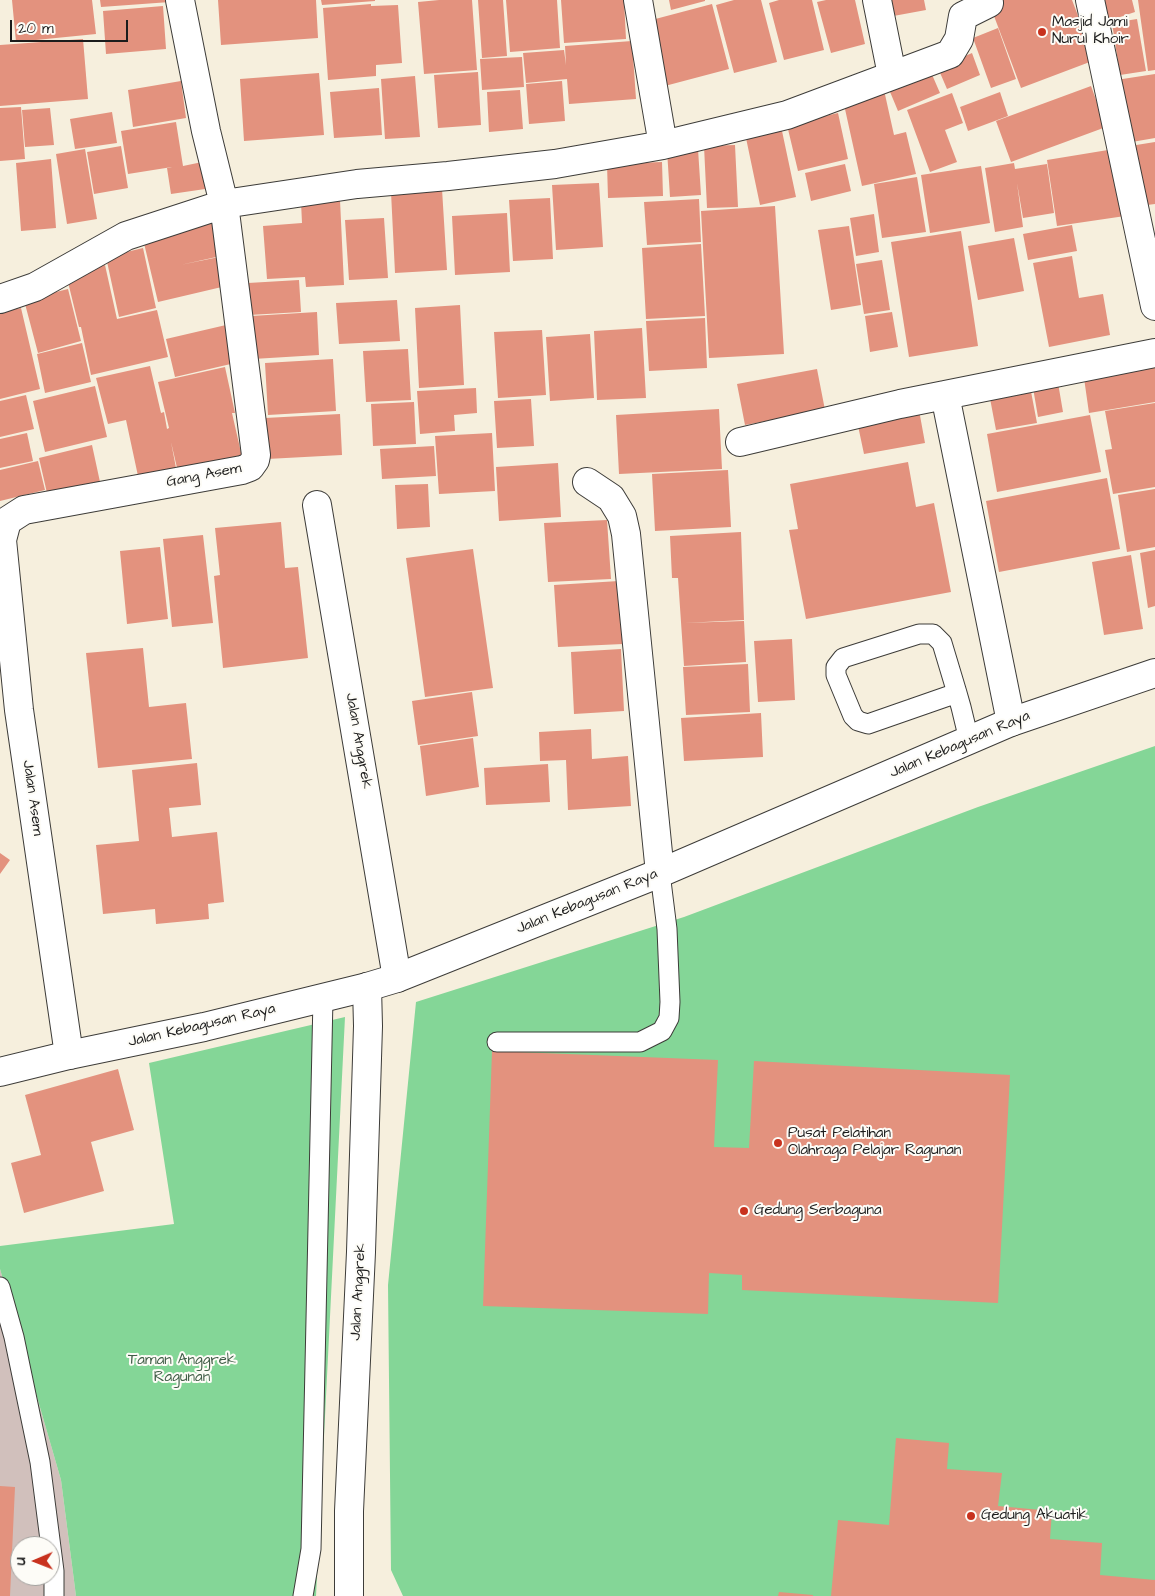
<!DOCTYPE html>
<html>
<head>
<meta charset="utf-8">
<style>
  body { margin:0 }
  #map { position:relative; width:1155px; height:1596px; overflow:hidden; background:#f6efdd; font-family:"Architects Daughter",sans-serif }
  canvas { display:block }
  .north { position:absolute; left:10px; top:1536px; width:50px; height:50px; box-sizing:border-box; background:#fdfcf7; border:1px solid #a3a29f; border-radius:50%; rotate:269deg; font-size:14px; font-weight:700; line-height:20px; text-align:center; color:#1c1c1c }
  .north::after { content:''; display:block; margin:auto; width:18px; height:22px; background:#c8321e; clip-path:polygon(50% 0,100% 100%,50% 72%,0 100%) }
  .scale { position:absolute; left:10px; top:20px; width:118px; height:22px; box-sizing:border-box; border:2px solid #1c1c1c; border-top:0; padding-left:6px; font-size:15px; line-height:18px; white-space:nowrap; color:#1c1c1c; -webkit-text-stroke:4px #fdfcf7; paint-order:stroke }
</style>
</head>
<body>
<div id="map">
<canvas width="1155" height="1596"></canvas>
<div class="north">U</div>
<div class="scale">20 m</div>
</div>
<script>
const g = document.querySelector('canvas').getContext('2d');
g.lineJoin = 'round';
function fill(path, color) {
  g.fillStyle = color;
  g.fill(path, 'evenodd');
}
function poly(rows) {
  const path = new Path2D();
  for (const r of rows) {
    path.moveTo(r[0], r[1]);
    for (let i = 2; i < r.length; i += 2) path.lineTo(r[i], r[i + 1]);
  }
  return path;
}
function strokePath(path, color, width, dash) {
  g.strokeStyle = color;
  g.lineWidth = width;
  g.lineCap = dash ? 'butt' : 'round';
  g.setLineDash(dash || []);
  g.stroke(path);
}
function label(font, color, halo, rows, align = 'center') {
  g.font = font + ' "Architects Daughter",sans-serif';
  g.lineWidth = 4;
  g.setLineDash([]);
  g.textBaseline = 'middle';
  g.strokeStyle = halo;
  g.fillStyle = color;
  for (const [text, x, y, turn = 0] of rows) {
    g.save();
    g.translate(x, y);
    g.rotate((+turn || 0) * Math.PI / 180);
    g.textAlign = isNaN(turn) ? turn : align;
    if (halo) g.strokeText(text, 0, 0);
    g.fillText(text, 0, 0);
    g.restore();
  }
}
const industrial = poly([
  [0,1269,61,1480,76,1596,0,1596],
  [20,1546,50,1546,50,1576,20,1576]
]);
const green = poly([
  [1155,746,1155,1596,403,1596,391,1570,388,1285,416,1002,684,917,978,807],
  [345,1017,316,1596,76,1596,61,1480,0,1269,0,1246,174,1224,149,1063]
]);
const building = poly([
  [12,0,92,0,96,34,16,42],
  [100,0,170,0,170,2,101,7],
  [218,0,316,0,318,38,221,45],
  [321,0,375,0,375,1,322,5],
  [439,0,472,0,477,70,424,74,418,2],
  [478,0,503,0,507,56,482,58],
  [506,0,557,0,560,48,510,52],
  [561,0,624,0,626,39,564,43],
  [669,0,705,0,705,1,671,10],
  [734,0,761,0,777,62,734,73,716,5],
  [779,0,812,0,824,50,784,60,769,3],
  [826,0,855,0,865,44,831,53,817,2],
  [885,0,924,0,926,10,888,17],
  [988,0,1072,0,1095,60,1021,88],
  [1102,0,1132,0,1135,12,1108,21],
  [1138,0,1155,0,1155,70,1148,71],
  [371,4,371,6,398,5,402,63,376,65,376,76,328,80,323,8],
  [712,4,729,69,661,87,644,22],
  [163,6,166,49,106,54,103,11],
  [1137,19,1146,71,1120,75,1112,23],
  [998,28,1016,79,991,88,973,38],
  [83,39,88,99,0,106,0,45],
  [632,41,636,99,569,104,567,79,526,83,523,53,564,50,566,65,565,46],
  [972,53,980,75,947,89,938,68],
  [522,57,524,87,482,90,480,59],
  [930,70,940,93,898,111,888,87],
  [478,72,481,125,438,128,434,75],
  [319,73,324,135,244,141,240,79],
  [1155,74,1155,138,1126,143,1116,80],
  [415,76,420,137,385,139,381,79],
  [181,81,186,118,133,127,128,90],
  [562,81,565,121,529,124,526,84],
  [1091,86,1106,127,1011,162,996,121],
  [379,88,382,135,334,138,330,92],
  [520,90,523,129,489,132,487,92],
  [884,90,894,135,906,132,916,174,862,186,843,100],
  [1000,92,1008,116,968,131,960,107],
  [952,93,963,123,945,130,957,162,930,172,907,110],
  [21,107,25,159,0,161,0,108],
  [50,108,54,145,25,147,22,110],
  [112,112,117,143,75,149,70,119],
  [838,113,848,159,798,171,787,125],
  [176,122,183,166,207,161,212,188,171,194,167,168,172,167,128,174,121,131],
  [782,131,796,197,760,205,746,138],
  [1155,142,1155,204,1139,206,1130,146],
  [735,145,738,207,707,208,704,146],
  [121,146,128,188,94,194,87,152],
  [85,149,97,219,67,224,56,154],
  [698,149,701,195,670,197,667,150],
  [1114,149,1125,216,1057,226,1047,160],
  [51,159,56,228,21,231,16,163],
  [662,162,663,196,608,198,607,164],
  [1014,163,1015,169,1047,164,1054,213,1023,218,1017,183,1023,227,995,232,985,168],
  [845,164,851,191,811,201,805,173],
  [981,166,990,223,930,233,921,175],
  [917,177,926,232,882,238,874,184],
  [599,183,603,247,556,250,552,185],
  [442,189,447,270,395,273,391,192],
  [550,198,553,259,513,261,509,200],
  [699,199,701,242,647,245,644,202],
  [340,200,344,285,306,287,305,277,267,279,263,226,302,223,301,202],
  [775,206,784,354,709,358,701,211],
  [507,213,510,272,455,275,452,216],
  [874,214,879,252,856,256,850,218],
  [384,218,388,278,349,280,345,220],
  [214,223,221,256,180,265,219,257,226,286,158,302,143,239],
  [1072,225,1077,251,1028,260,1023,234],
  [849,226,861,305,831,310,818,230],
  [961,231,978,346,909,357,891,242],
  [1014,238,1024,291,978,300,968,246],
  [701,244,705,316,646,319,642,248],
  [143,248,156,308,119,317,106,257],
  [1072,256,1079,298,1103,294,1110,335,1049,347,1033,263],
  [882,260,890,310,864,314,856,264],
  [105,265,117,319,157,310,168,357,91,375,81,327,79,327,66,274],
  [299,280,301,312,249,315,248,283],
  [68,289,81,341,38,353,24,300],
  [397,300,400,341,339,344,336,303],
  [460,305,464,385,419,388,415,308],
  [21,308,40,389,0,399,0,312],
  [317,312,319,355,253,359,251,316],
  [892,312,898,347,870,352,865,316],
  [705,318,707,368,649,371,646,321],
  [226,325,235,363,175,377,166,339],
  [642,328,646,398,597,400,594,331],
  [542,330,546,395,498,398,494,332],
  [590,334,594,398,550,401,546,337],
  [82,343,91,382,45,393,37,354],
  [408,349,411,400,366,402,363,351],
  [333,359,336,411,268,415,265,363],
  [1155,359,1155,402,1089,413,1083,371],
  [150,366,161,413,164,412,167,429,169,428,158,382,225,367,235,413,232,413,242,457,178,472,171,442,176,468,138,476,126,420,108,424,96,378],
  [817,369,825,410,745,425,737,384],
  [1057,377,1063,412,1038,417,1032,382],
  [1029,381,1037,423,996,430,988,388],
  [95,386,107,437,45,452,33,401],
  [476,388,477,413,454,415,455,431,420,434,417,391],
  [26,395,34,429,0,437,0,401],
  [531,399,534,446,497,448,494,401],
  [414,402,416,444,373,446,371,404],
  [1155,403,1155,487,1113,494,1105,450,1112,449,1105,411],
  [719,409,722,469,619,474,616,415],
  [919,410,925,443,864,454,857,421],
  [340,414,342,455,267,459,265,418],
  [1090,415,1101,472,997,492,987,434],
  [27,433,33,461,0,468,0,439],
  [492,433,495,491,439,494,435,436],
  [92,445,100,482,47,493,39,458],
  [434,446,436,476,382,479,380,449],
  [38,461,45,490,0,501,0,470],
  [908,462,916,507,934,503,951,592,806,619,789,530,798,529,790,484],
  [558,463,561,517,499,521,496,467],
  [728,470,731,527,655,531,652,474],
  [1107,478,1120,549,999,572,986,501],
  [428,484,430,527,397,529,395,485],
  [1155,489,1155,547,1127,552,1118,495],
  [607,520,611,579,548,582,544,523],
  [281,522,285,568,298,567,308,658,223,668,214,576,220,575,215,528],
  [741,532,744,620,684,623,744,621,746,662,684,666,678,578,672,578,670,536],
  [203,535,213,623,172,627,163,539],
  [160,547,168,619,127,624,120,551],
  [473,549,493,688,425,697,406,558],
  [1155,550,1155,606,1148,608,1140,553],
  [1131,555,1143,629,1104,635,1092,562],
  [619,581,623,644,558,647,554,585],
  [792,639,795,700,758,702,754,641],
  [143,648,149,707,186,703,192,759,98,768,86,653],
  [621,649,624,711,574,714,571,652],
  [748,664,750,712,686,715,683,667],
  [472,692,478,736,418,745,412,701],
  [761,713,763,757,684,761,681,718],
  [591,729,592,759,628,756,631,806,568,810,566,760,540,761,539,732],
  [473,738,479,787,426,796,420,746],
  [197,763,201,805,169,808,172,837,217,832,224,902,208,904,209,919,156,924,155,909,103,914,96,845,139,841,132,770],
  [548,764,550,802,486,805,484,768],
  [0,853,10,860,0,874],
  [492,1051,718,1060,714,1147,749,1148,754,1061,1010,1075,998,1303,742,1290,742,1275,709,1273,708,1314,483,1306],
  [118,1069,134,1130,91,1142,104,1191,24,1213,11,1163,41,1155,25,1095],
  [896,1438,949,1443,947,1469,1002,1473,998,1506,1052,1511,1050,1539,1102,1543,1100,1575,1155,1580,1155,1596,831,1596,838,1520,889,1525],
  [0,1486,15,1487,10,1596,0,1596],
  [779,1592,813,1595,813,1596,778,1596]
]);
const service = poly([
  [957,693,868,724,858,721,853,716,836,675,836,667,843,658,919,634,933,634,942,643,957,693,961,707,969,740],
  [497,1042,640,1042,662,1031,669,1018,670,1002,667,929,660,873],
  [0,1287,14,1337,40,1462,54,1571,54,1596],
  [303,1596,311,1549,323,998]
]);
const minor = poly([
  [638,0,663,145],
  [877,0,892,75],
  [1090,0,1155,306],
  [0,299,35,287,126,236,224,204,357,184,448,176,555,164,663,145,787,115,950,54,959,39,963,16,989,3],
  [945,395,1011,722],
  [740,442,900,404,1155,353],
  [587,482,611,498,622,516,626,534,660,873],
  [317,505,397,978],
  [69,1055,19,710,2,540,7,521,24,510,242,470,250,467,255,460,256,455,224,204,206,131,180,0],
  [349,1596,349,1511,361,1252,368,1026,367,987]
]);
const secondary = poly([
  [0,1072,69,1055,204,1027,367,987,397,978,660,873,1011,722,1155,673]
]);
const markers = [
  [1042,32,5,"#c8321e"],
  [778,1143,5,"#c8321e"],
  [744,1211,5,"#c8321e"],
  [971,1516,5,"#c8321e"]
];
const poiNames = [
  ["Masjid Jami",1052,23],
  ["Nurul Khoir",1052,40],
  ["Pusat Pelatihan",788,1134],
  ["Olahraga Pelajar Ragunan",788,1151],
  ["Gedung Serbaguna",754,1211],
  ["Gedung Akuatik",981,1516]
];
const streetNames = [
  ["Gang Asem",204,476,-11],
  ["Jalan Anggrek",358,741,80],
  ["Jalan Kebagusan Raya",960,745,-23],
  ["Jalan Asem",32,798,82],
  ["Jalan Kebagusan Raya",587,902,-22],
  ["Jalan Kebagusan Raya",202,1026,-13],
  ["Jalan Anggrek",359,1292,-87]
];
const parkNames = [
  ["Taman Anggrek",182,1361],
  ["Ragunan",182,1378]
];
fill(industrial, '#d1c0bc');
fill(green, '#84d697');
fill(building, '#e3927e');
strokePath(service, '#3d3c39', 21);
strokePath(minor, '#3d3c39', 30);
strokePath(secondary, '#3d3c39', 30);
strokePath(service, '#fff', 19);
strokePath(minor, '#fff', 28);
strokePath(secondary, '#fff', 28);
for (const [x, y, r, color] of markers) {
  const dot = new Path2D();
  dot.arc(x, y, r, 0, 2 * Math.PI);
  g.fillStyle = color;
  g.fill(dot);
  strokePath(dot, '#fdfcf7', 2);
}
label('15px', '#1c1c1c', '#fdfcf7', poiNames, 'left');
label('15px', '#1c1c1c', '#fdfcf7', streetNames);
label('15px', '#405d47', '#fdfcf7', parkNames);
</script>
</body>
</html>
